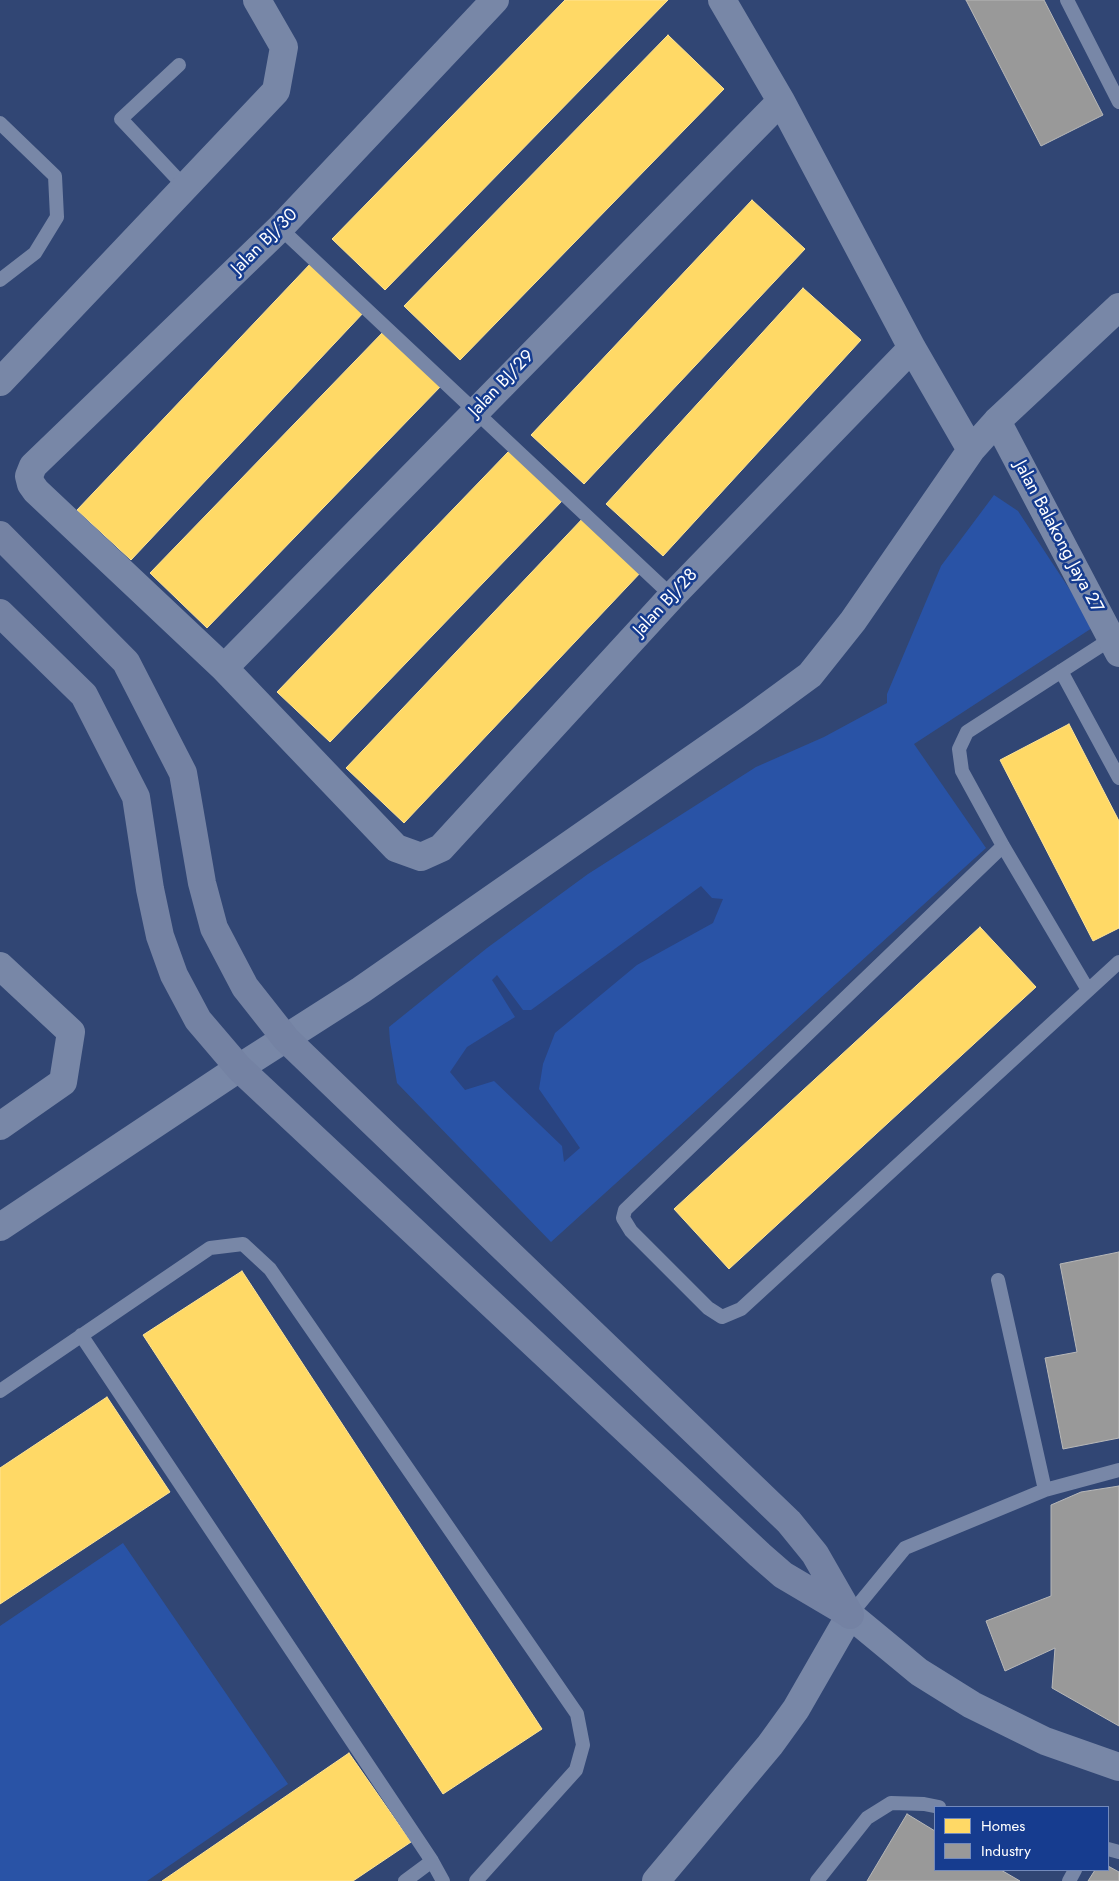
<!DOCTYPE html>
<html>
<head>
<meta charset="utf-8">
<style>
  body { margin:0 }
  #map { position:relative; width:1119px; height:1881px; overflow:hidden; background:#314674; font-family:Jost,sans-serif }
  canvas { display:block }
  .legend { position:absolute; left:934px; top:1806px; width:175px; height:65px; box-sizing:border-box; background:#163c8f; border:1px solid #738abc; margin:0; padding:6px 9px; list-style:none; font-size:15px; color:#fff }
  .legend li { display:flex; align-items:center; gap:10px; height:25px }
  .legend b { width:25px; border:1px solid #738abc }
</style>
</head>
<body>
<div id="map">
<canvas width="1119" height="1881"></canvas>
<ul class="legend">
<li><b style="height:14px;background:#ffd966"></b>Homes</li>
<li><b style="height:14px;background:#999"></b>Industry</li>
</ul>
</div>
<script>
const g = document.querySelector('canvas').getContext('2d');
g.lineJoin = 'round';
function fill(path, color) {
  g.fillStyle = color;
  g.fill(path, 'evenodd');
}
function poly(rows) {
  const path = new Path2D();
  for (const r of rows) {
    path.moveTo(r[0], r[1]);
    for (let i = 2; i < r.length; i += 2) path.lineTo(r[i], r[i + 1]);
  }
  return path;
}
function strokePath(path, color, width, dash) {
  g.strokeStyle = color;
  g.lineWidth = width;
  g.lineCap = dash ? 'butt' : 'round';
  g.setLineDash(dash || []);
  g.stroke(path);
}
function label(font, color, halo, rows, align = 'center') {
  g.font = font + ' Jost,sans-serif';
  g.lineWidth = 5;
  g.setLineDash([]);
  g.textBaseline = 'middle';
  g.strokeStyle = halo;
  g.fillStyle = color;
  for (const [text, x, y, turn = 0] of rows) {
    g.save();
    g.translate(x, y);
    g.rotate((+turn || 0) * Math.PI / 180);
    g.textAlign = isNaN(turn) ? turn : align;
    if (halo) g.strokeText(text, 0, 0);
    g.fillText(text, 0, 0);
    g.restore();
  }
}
const green = poly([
  [994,495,1018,511,1076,599,1092,628,914,744,986,848,551,1242,397,1083,390,1042,389,1027,487,948,588,874,756,767,824,737,887,703,887,694,941,566],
  [123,1543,288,1784,147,1881,0,1881,0,1626]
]);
const water = poly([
  [701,886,712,898,723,899,713,923,637,965,555,1033,543,1064,539,1089,580,1148,564,1162,562,1146,494,1081,465,1090,450,1072,467,1047,515,1017,492,980,497,975,523,1010,531,1010]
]);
const homes = poly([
  [565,0,668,0,385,290,332,239,565,0],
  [668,35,724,89,460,360,404,306,668,35],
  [752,200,805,249,584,484,531,435,752,200],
  [312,262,365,311,131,560,77,510,312,262],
  [803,288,861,340,663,556,606,504,803,288],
  [385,330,442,385,207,628,150,573,385,330],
  [509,451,562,501,330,742,277,692,509,451],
  [585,516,643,570,404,823,346,768,585,516],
  [1069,724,1119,821,1119,928,1093,941,1000,760,1069,724],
  [980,927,1036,987,729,1269,674,1209,980,927],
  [242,1271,542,1729,443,1794,143,1335,242,1271],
  [107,1397,170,1492,0,1604,0,1468,107,1397],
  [349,1753,411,1842,353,1881,162,1881,349,1753]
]);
const industry = poly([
  [966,0,1044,0,1103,115,1041,146,966,0],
  [1119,1252,1119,1438,1063,1449,1045,1358,1077,1352,1060,1264,1119,1252],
  [1119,1486,1119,1726,1052,1688,1055,1648,1005,1671,986,1621,1051,1596,1051,1505,1081,1492,1119,1486],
  [907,1814,935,1831,935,1870,1001,1870,1020,1881,867,1881,907,1814],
  [1108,1866,1119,1872,1119,1881,1088,1881,1095,1870,1108,1870,1108,1866]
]);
const lane = poly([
  [1067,0,1119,102],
  [179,65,121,119,185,187],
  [0,123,55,176,57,217,35,253,0,280],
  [280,228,672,596],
  [1061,671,1119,778],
  [1003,846,625,1210,623,1218,631,1231,708,1308,722,1317,741,1309,1119,962],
  [1088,990,1003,846,962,771,959,749,967,732,1111,639],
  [998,1280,1045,1490],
  [81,1335,432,1861,443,1881],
  [0,1391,210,1248,243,1244,270,1269,577,1714,583,1745,576,1770,476,1881],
  [850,1615,905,1548,1045,1490,1119,1470],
  [1108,1849,1119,1852],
  [405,1881,432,1861],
  [817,1881,867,1818,891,1803,924,1804,939,1807],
  [1069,1881,1075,1870]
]);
const street = poly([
  [495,0,280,228,33,466,29,476,31,484,36,491,224,668,396,848,421,857,441,848,672,596,912,348],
  [722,0,781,101,912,348,971,450],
  [0,382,276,91,284,47,257,0],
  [997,421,1119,653],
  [224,668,781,101],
  [0,966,71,1032,63,1082,0,1126],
  [0,1227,239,1068,361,990,750,719,810,675,853,621,971,450,997,421,1119,307],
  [656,1881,770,1745,796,1709,850,1615,919,1672,972,1705,1045,1741,1119,1767]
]);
const secondary = poly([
  [0,535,126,662,183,773,202,883,214,928,245,987,286,1039,789,1522,815,1554,850,1615],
  [0,613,84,695,136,797,150,889,160,936,174,975,198,1020,239,1068,760,1555,783,1575,849,1614]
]);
const streetNames = [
  ["Jalan BJ/30",265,242,-45],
  ["Jalan BJ/29",502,384,-46],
  ["Jalan Balakong Jaya 27",1058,537,62],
  ["Jalan BJ/28",666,603,-47]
];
fill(green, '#2953a6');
fill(water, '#294481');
fill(homes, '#ffd966');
strokePath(homes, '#ffe494', 1);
fill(industry, '#999');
strokePath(industry, '#b8b8b8', 1);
strokePath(lane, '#7887a7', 14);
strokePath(street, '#7887a7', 28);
strokePath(secondary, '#7482a3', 28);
label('18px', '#fff', '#163c8f', streetNames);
</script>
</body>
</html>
